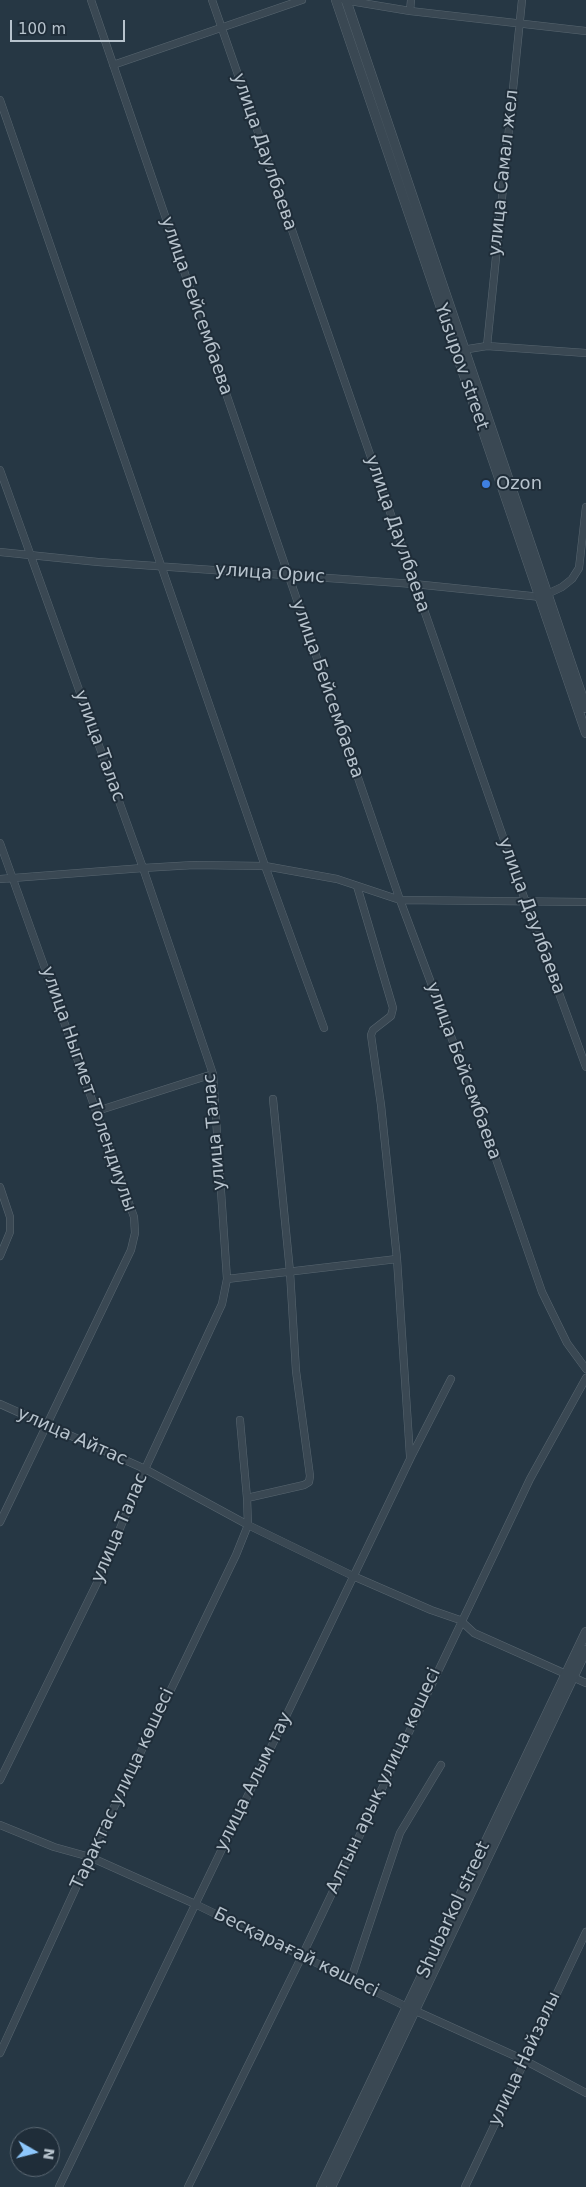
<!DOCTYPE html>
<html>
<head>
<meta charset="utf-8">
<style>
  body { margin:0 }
  #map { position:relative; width:586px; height:2187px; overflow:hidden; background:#263744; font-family:"DejaVu Sans",sans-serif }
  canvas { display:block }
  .north { position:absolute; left:10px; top:2127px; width:50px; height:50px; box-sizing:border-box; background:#1f2d39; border:1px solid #5c6974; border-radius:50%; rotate:98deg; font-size:14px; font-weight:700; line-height:20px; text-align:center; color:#b7c3cd }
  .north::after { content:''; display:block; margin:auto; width:18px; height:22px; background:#8dc7fc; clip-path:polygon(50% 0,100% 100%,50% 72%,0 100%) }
  .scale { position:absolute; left:10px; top:20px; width:115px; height:22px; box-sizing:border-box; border:2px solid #b7c3cd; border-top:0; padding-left:6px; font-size:15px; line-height:18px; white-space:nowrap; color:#b7c3cd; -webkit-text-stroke:4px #1f2d39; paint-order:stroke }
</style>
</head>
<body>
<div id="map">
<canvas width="586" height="2187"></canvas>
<div class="north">N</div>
<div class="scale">100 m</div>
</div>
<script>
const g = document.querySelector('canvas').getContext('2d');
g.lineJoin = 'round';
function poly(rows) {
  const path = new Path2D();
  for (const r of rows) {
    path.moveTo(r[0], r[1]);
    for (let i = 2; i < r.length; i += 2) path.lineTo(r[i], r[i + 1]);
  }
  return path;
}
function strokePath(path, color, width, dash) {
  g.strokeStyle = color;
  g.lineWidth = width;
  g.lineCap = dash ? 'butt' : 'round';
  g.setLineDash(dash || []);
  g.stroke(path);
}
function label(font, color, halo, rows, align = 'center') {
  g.font = font + ' "DejaVu Sans",sans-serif';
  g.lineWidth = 4;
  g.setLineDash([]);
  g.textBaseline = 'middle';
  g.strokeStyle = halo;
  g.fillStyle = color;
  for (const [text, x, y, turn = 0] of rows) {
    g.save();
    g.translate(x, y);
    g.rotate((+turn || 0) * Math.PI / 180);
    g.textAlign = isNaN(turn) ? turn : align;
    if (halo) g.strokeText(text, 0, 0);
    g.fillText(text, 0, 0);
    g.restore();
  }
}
const minor = poly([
  [91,0,400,900,486,1130,542,1292,567,1343,586,1369],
  [212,0,526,903,586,1067],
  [344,0,410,11,586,31],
  [410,11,411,0],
  [113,65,302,0],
  [0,100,265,866,324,1028],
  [487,346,522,0],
  [462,350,487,346,586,353],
  [0,470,143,868,213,1074,227,1279,222,1304,145,1469,97,1583,0,1780],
  [0,552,98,562,414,584,541,597,562,587,572,579,579,568,586,507],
  [0,843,134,1217,135,1233,131,1250,0,1522],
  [0,879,143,868,194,865,265,866,337,879,400,900,586,902],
  [97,1111,213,1074],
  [0,1187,10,1217,10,1232,0,1256],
  [397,1259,410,1456],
  [227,1279,397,1259,381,1105,371,1035,373,1030,391,1016,393,1008,357,886],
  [0,1404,145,1469,248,1525,353,1576,431,1610,460,1620,474,1633,586,1683],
  [240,1420,247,1498],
  [0,1825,54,1847,90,1857,195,1904,407,2007,524,2060,586,2093],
  [351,1979,400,1833,441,1765],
  [0,2053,90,1857,236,1555,248,1525,247,1498,304,1485,309,1482,310,1476,296,1371,290,1272,273,1099],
  [59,2187,411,1457,451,1379],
  [188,2187,302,1956,530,1479,586,1378],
  [465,2187,586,1932]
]);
const tertiary = poly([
  [336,0,586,733],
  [346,0,586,708],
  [321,2187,586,1632],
  [331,2187,586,1650]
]);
const markers = [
  [486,484,5,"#3f7fe0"]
];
const streetNames = [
  ["улица Даулбаева",264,152,71],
  ["улица Самал жел",504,173,-84],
  ["улица Бейсембаева",196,306,71],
  ["Yusupov street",461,367,71],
  ["улица Даулбаева",397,534,71],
  ["улица Орис",270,574,4],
  ["улица Бейсембаева",327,689,71],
  ["улица Талас",99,746,70],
  ["улица Даулбаева",531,916,70],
  ["улица Бейсембаева",463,1071,70],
  ["улица Ныгмет Толендиулы",88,1089,71],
  ["улица Талас",215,1132,-95],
  ["улица Айтас",72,1437,24],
  ["улица Талас",120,1528,-67],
  ["Алтын арық улица көшесі",384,1781,-65],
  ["улица Алым тау",254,1782,-64],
  ["Тарақтас улица көшесі",123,1789,-65],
  ["Shubarkol street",454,1910,-65],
  ["Бесқарағай көшесі",296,1953,26],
  ["улица Найзалы",525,2059,-65]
];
const poiNames = [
  ["Ozon",496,484]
];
strokePath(minor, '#586670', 8);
strokePath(tertiary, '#586670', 10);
strokePath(minor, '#3a4853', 7);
strokePath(tertiary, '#3a4853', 9);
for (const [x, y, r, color] of markers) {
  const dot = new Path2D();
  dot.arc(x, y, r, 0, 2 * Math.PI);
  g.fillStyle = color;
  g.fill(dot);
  strokePath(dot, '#1f2d39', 2);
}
label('18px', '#b7c3cd', '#1f2d39', streetNames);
label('18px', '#b7c3cd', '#1f2d39', poiNames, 'left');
</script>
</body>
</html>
